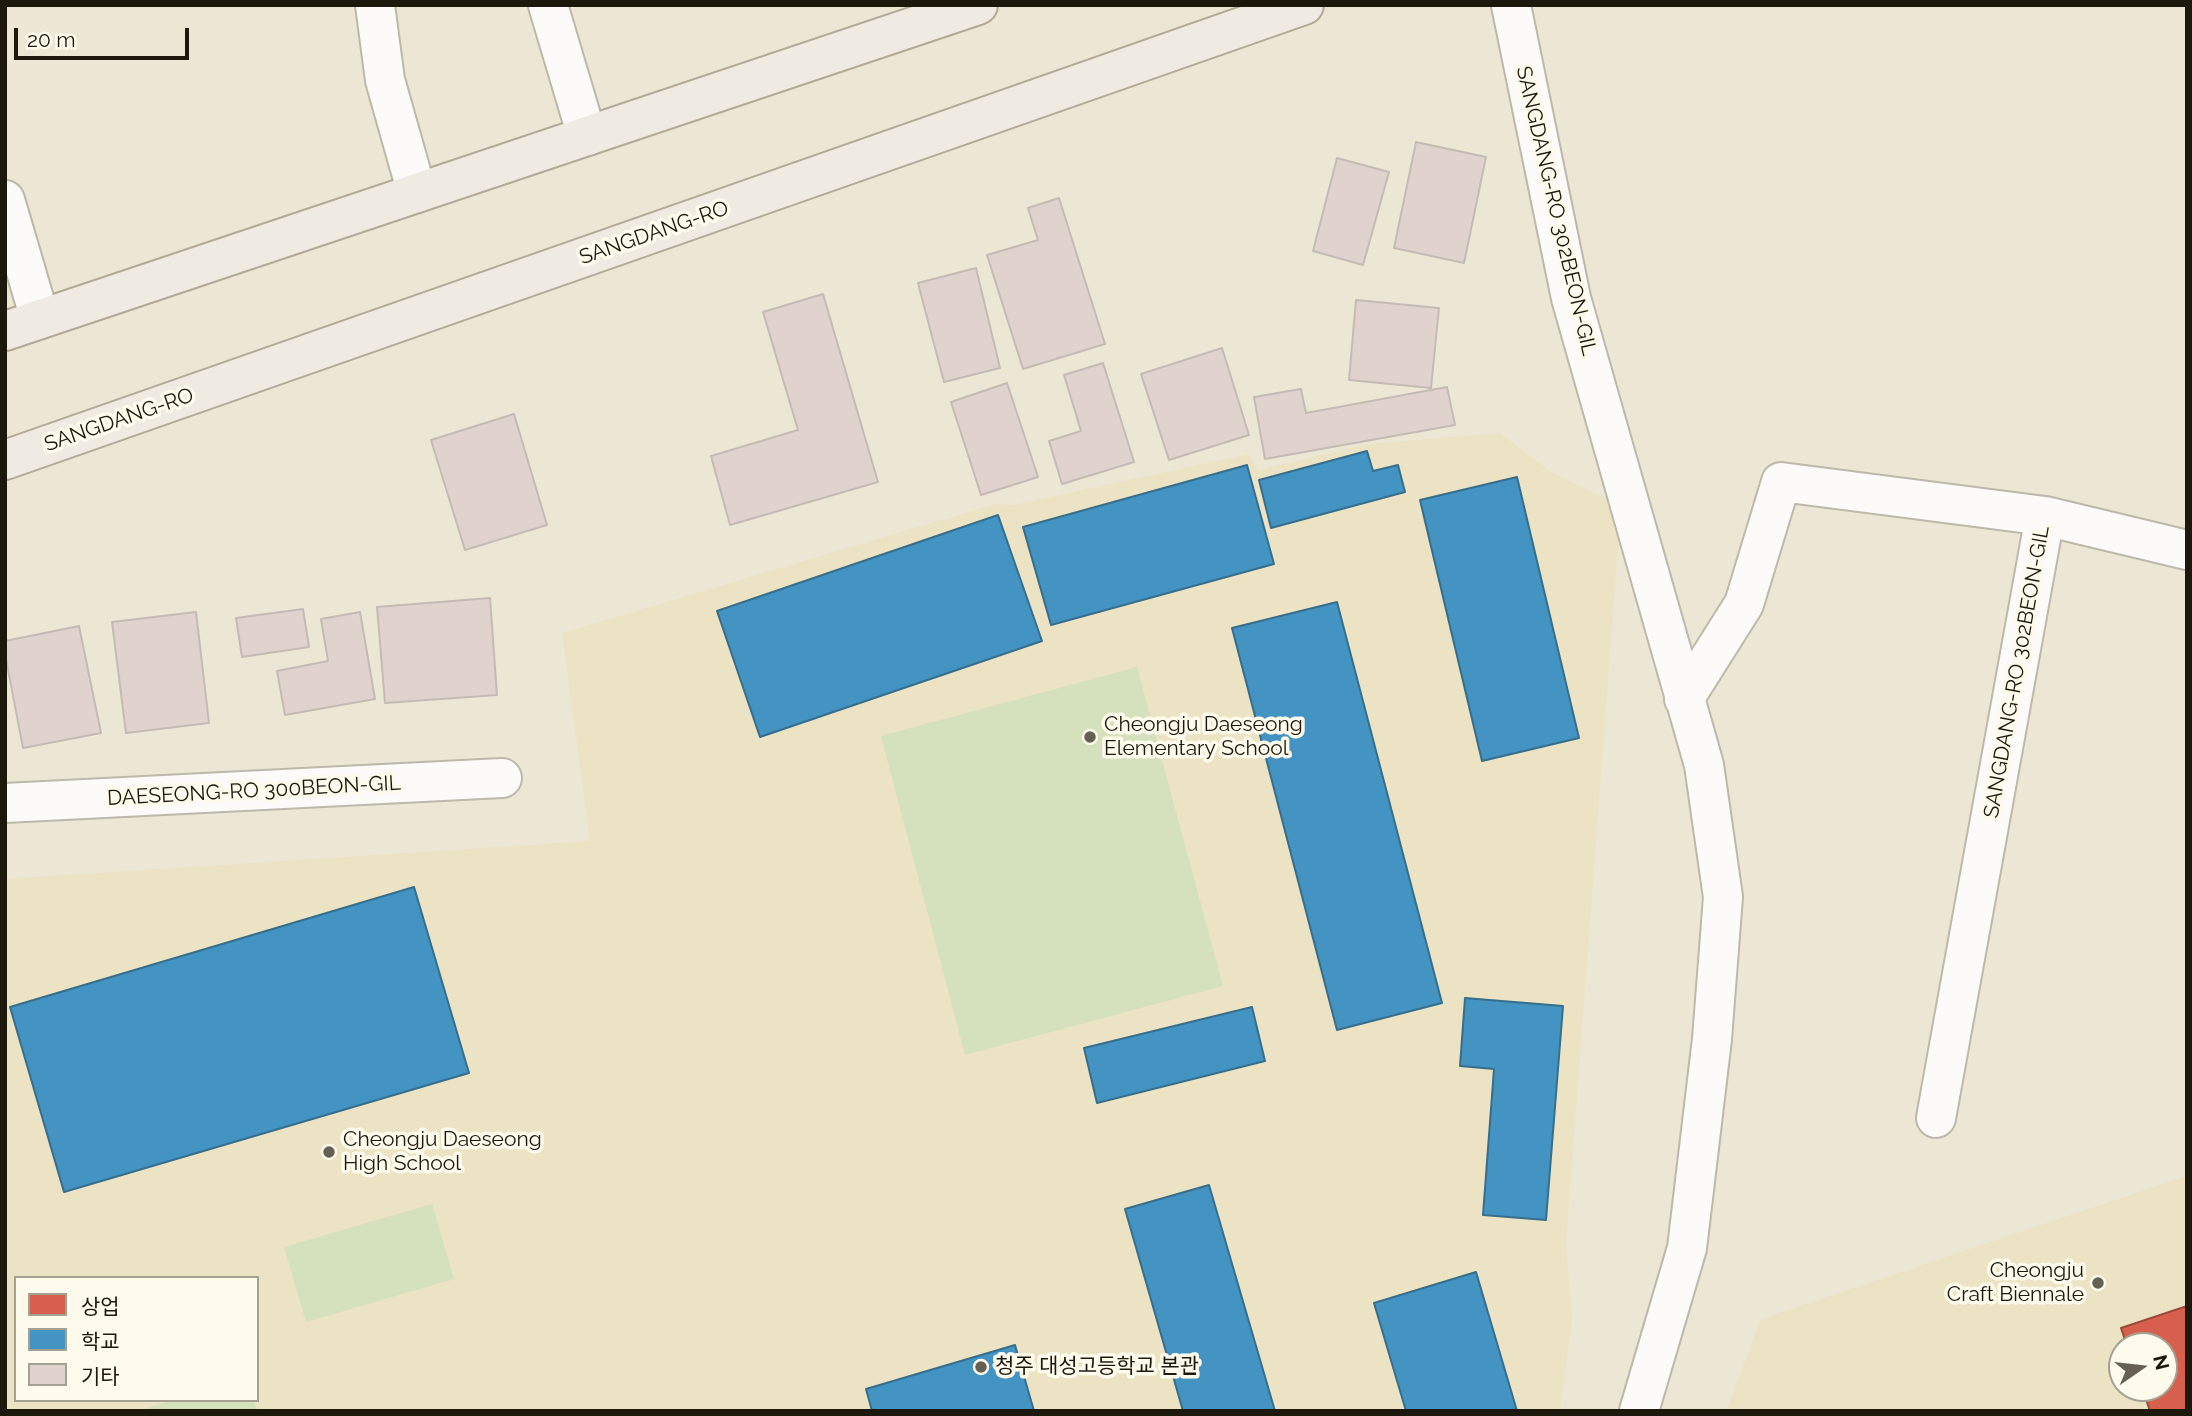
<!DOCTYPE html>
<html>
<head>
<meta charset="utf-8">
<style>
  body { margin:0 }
  #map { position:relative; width:2192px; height:1416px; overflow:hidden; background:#ece7d5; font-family:Raleway,"Noto Sans KR",sans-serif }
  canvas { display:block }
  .frame { position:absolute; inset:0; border:7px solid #1c180c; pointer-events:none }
  .legend { position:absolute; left:14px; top:1276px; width:245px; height:126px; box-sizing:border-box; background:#fefaec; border:2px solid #a4a092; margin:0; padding:9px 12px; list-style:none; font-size:21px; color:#1c180c }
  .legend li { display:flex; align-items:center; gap:14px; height:35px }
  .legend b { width:35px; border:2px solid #a4a092 }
  .north { position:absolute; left:2108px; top:1332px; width:70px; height:70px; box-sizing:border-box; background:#fefaec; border:2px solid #a4a092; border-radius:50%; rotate:76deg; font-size:19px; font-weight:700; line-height:28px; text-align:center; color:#1c180c }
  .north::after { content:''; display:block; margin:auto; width:24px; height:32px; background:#656052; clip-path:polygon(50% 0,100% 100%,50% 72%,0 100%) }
  .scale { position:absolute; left:14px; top:28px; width:175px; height:32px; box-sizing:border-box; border:4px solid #1c180c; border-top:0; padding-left:9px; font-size:21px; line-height:24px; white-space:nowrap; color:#1c180c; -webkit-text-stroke:5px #fefaec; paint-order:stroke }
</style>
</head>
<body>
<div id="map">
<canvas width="2192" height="1416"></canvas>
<div class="frame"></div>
<ul class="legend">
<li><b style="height:19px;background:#d6604d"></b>상업</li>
<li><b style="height:19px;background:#4393c3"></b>학교</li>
<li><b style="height:19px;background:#e0d2cd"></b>기타</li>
</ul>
<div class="north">N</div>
<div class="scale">20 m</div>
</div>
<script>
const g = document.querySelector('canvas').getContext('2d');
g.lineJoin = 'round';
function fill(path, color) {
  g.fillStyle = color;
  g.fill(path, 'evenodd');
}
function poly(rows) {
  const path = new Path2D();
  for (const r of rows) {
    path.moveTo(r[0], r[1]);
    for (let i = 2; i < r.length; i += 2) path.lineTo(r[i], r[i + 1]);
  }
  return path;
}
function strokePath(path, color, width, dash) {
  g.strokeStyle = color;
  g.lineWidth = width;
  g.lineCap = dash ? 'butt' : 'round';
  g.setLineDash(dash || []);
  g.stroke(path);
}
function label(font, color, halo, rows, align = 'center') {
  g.font = font + ' Raleway,"Noto Sans KR",sans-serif';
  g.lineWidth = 7;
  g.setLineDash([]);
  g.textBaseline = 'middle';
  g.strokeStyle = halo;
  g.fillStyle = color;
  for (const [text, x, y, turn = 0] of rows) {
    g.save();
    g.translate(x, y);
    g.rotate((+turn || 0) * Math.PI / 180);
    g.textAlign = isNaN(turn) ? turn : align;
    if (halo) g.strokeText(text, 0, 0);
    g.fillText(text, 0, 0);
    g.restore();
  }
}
const built = poly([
  [1500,433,1551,472,1621,506,1566,1243,1572,1320,1560,1411,5,1411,5,879,590,841,562,633,995,504,1013,505,1249,454,1258,470,1369,444],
  [16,1278,257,1278,257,1400,16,1400],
  [2187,1176,2187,1411,1726,1411,1761,1319],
  [2122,1346,2164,1346,2164,1388,2122,1388]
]);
const green = poly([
  [1137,667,1223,986,965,1055,881,736],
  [432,1204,454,1279,306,1322,284,1247],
  [172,1400,254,1400,257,1411,138,1411]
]);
const shops = poly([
  [2187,1306,2187,1411,2150,1411,2142,1388,2164,1388,2164,1346,2127,1346,2121,1328,2187,1306]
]);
const schools = poly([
  [1367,451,1373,471,1398,465,1405,492,1271,528,1259,480,1367,451],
  [1247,465,1274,564,1051,625,1023,527,1247,465],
  [1517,477,1579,738,1482,761,1420,500,1517,477],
  [998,515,1042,641,760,737,717,611,998,515],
  [1337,602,1442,1003,1337,1030,1232,628,1337,602],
  [414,887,469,1073,64,1192,10,1007,414,887],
  [1465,998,1563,1006,1546,1220,1483,1215,1494,1069,1460,1066,1465,998],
  [1252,1007,1265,1061,1097,1103,1084,1048,1252,1007],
  [1209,1185,1275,1411,1183,1411,1125,1209,1209,1185],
  [1476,1272,1517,1411,1406,1411,1374,1303,1476,1272],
  [1015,1345,1034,1411,872,1411,866,1389,1015,1345]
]);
const building = poly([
  [1416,142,1486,157,1464,263,1394,248,1416,142],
  [1337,158,1389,172,1363,265,1313,251,1337,158],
  [1059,198,1105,344,1023,369,987,255,1038,240,1028,208,1059,198],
  [976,268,1000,368,944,382,918,283,976,268],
  [823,294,878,482,730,525,711,456,798,430,763,312,823,294],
  [1356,300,1439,308,1431,388,1349,380,1356,300],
  [1222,348,1249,435,1169,460,1141,374,1222,348],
  [1103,363,1134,462,1062,484,1049,441,1081,431,1064,375,1103,363],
  [1007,383,1038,477,981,495,951,402,1007,383],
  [1447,387,1455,425,1265,459,1254,397,1301,389,1306,413,1447,387],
  [514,414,547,525,465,550,431,440,514,414],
  [490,598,497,695,385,703,377,607,490,598],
  [303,609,309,647,242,657,236,618,303,609],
  [196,612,209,723,126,733,112,622,196,612],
  [360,612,375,699,285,715,277,671,328,661,321,619,360,612],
  [79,626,101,733,23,748,5,654,5,641,79,626]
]);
const minor = poly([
  [375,5,385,80,417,193],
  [548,5,587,136],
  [1511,5,1571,298,1704,765,1723,897,1712,1039,1687,1248,1639,1411],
  [5,200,40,319],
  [1684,699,1744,604,1781,482,2045,516,2187,550],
  [5,803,502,778],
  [1936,1118,2045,516]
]);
const major = poly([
  [5,331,978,5],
  [5,460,1304,5]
]);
const markers = [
  [1090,737,7,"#656052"],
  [329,1152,7,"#656052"],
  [2098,1283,7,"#656052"],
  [981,1367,7,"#656052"]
];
const streetNames = [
  ["SANGDANG-RO 302BEON-GIL",1556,211,77],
  ["SANGDANG-RO",654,233,-19],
  ["SANGDANG-RO",119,420,-19],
  ["SANGDANG-RO 302BEON-GIL",2017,672,-80],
  ["DAESEONG-RO 300BEON-GIL",254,791,-3]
];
const poiNames = [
  ["Cheongju Daeseong",1104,725],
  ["Elementary School",1104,749],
  ["Cheongju Daeseong",343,1140],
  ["High School",343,1164],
  ["Cheongju",2084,1271,"right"],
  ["Craft Biennale",2084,1295,"right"],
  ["청주 대성고등학교 본관",995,1367]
];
fill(built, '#ece3c4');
fill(green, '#d5e0bd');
fill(shops, '#d6604d');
strokePath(shops, '#9e4a3a', 2);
fill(schools, '#4393c3');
strokePath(schools, '#376e8c', 2);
fill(building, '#e0d2cd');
strokePath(building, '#c4bbb5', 2);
strokePath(minor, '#bcb8aa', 42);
strokePath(major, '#b2aa97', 42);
strokePath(minor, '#fcfbf9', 38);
strokePath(major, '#efeae2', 38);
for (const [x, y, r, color] of markers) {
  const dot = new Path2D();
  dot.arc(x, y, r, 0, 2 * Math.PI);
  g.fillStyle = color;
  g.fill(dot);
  strokePath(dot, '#fefaec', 2.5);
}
label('21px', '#1c180c', '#fefaec', streetNames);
label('21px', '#1c180c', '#fefaec', poiNames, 'left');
</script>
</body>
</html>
